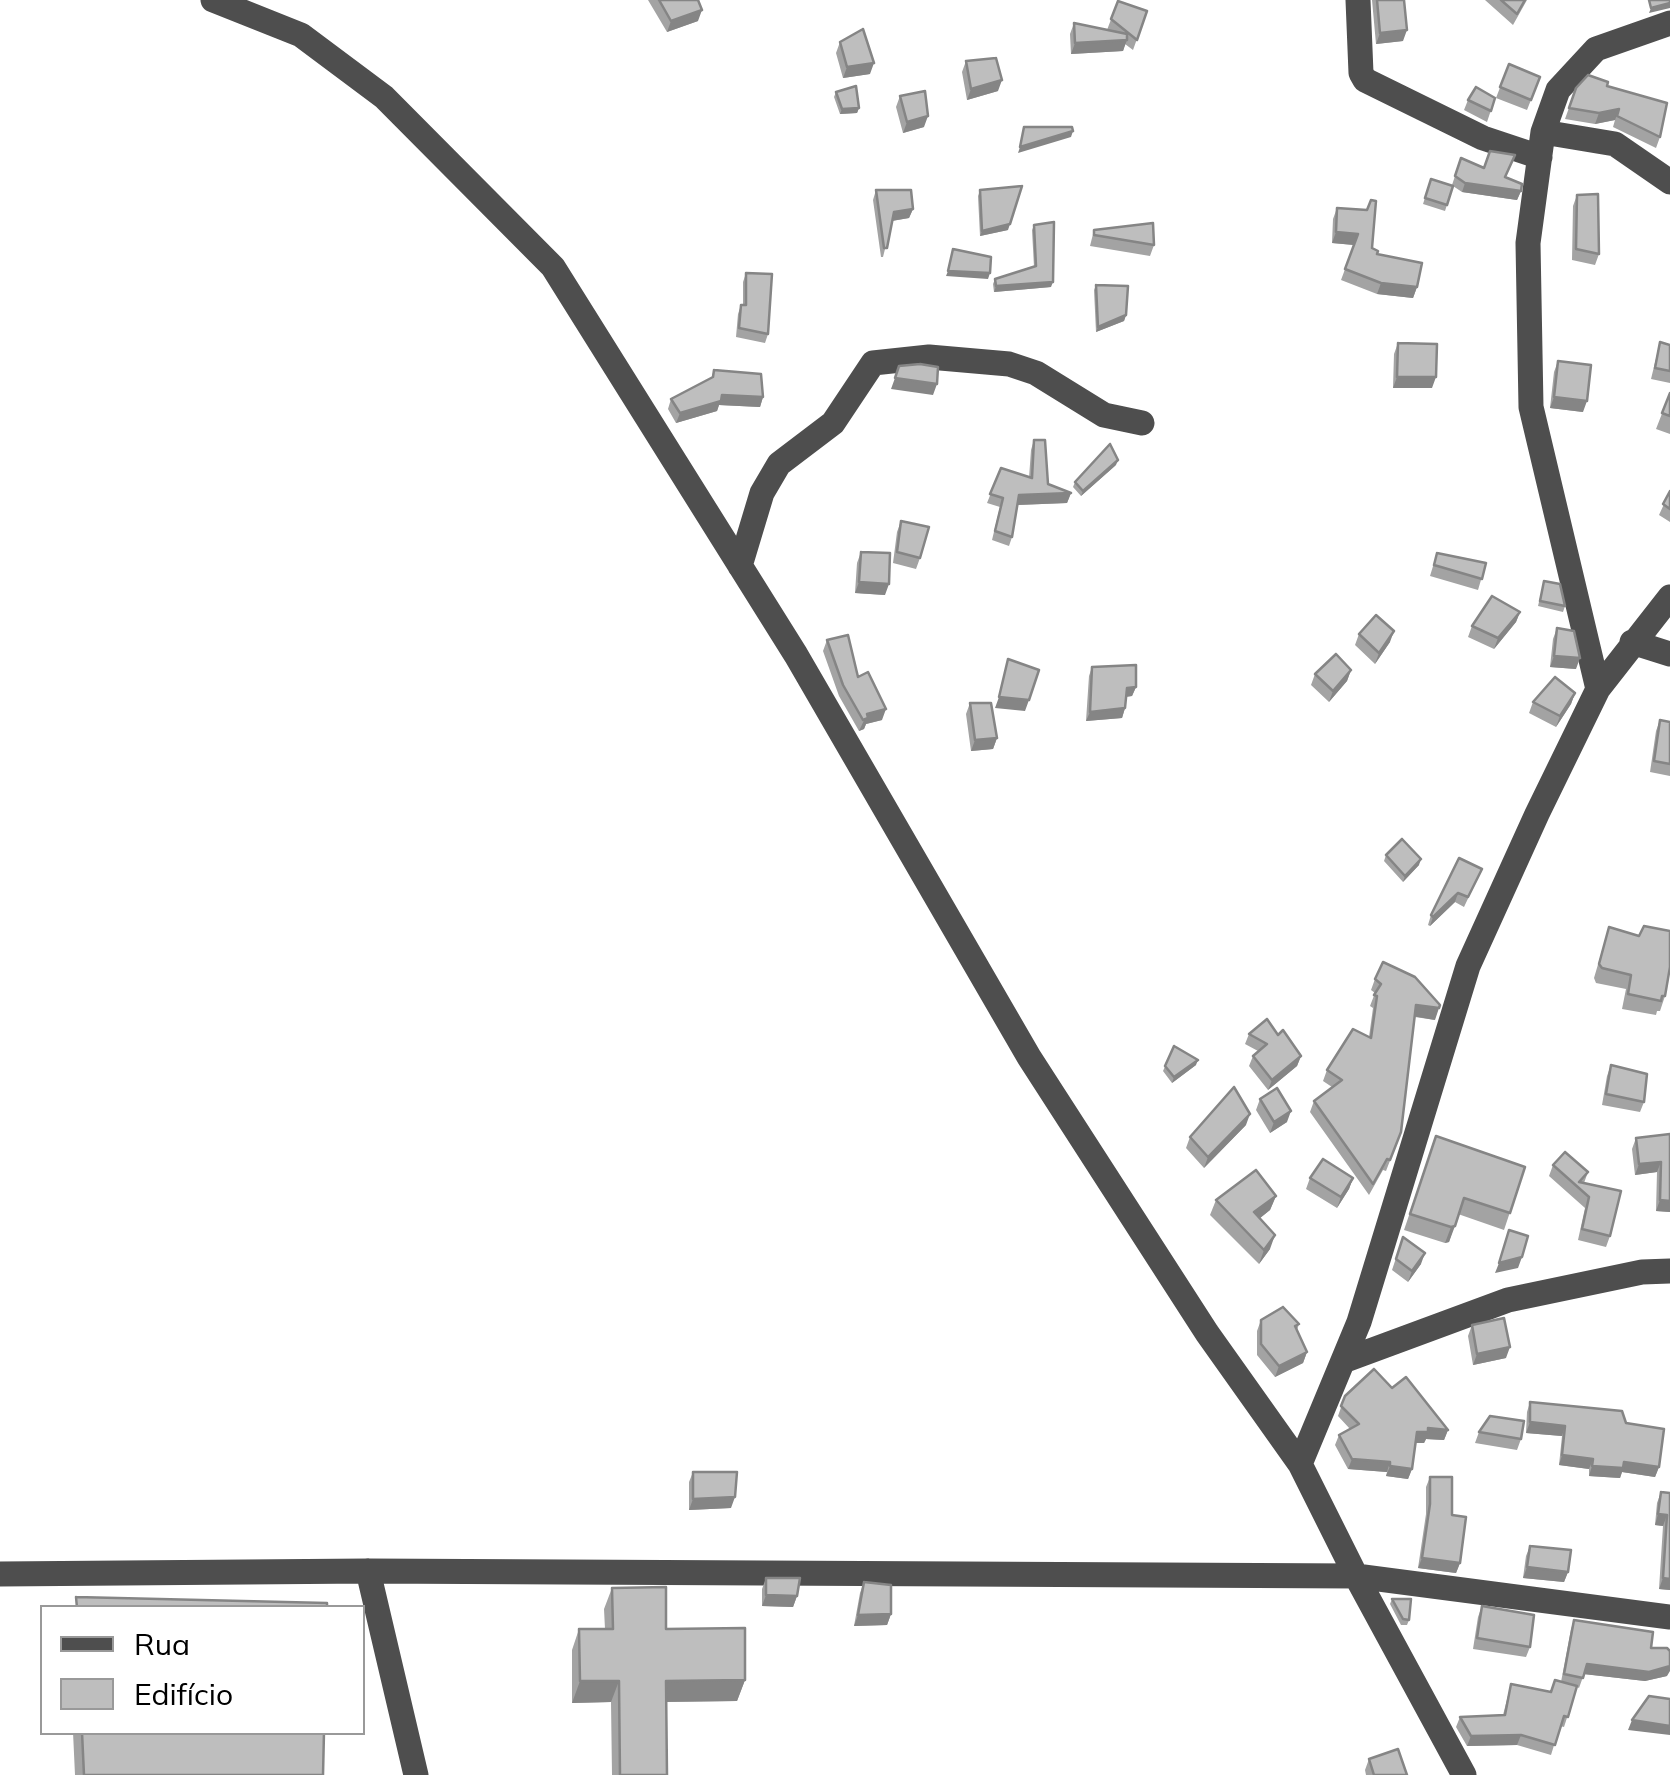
<!DOCTYPE html>
<html>
<head>
<meta charset="utf-8">
<style>
  body { margin:0 }
  #map { position:relative; width:1670px; height:1775px; overflow:hidden; background:#fff; font-family:Mulish,sans-serif }
  canvas { display:block }
  .legend { position:absolute; left:40px; top:1605px; width:325px; height:130px; box-sizing:border-box; background:#fff; border:2px solid #999; margin:0; padding:12px 18px; list-style:none; font-size:30px; color:#000 }
  .legend li { display:flex; align-items:center; gap:20px; height:50px }
  .legend b { width:50px; border:2px solid #999 }
</style>
</head>
<body>
<div id="map">
<canvas width="1670" height="1775"></canvas>
<ul class="legend">
<li><b style="height:12px;background:#4e4e4e"></b>Rua</li>
<li><b style="height:28px;background:#bebebe"></b>Edifício</li>
</ul>
</div>
<script>
const g = document.querySelector('canvas').getContext('2d');
g.lineJoin = 'round';
function poly(rows) {
  const path = new Path2D();
  for (const r of rows) {
    path.moveTo(r[0], r[1]);
    for (let i = 2; i < r.length; i += 2) path.lineTo(r[i], r[i + 1]);
  }
  return path;
}
function strokePath(path, color, width, dash) {
  g.strokeStyle = color;
  g.lineWidth = width;
  g.lineCap = dash ? 'butt' : 'round';
  g.setLineDash(dash || []);
  g.stroke(path);
}
function fill(path, color) {
  g.fillStyle = color;
  g.fill(path, 'evenodd');
}
const minor = poly([
  [213,0,301,35,384,97,553,267,796,655,1029,1057,1207,1333,1300,1464,1356,1576,1464,1775],
  [1358,0,1361,73,1365,80,1483,138,1540,157],
  [1543,132,1615,144,1670,182],
  [740,566,762,493,779,464,833,423,873,363,929,357,1009,364,1036,373,1104,415,1142,423],
  [1632,642,1670,654],
  [1598,689,1531,407,1528,243,1543,132,1558,90,1596,49,1670,23],
  [1343,1361,1508,1300,1642,1272,1670,1271],
  [1300,1464,1359,1322,1468,966,1537,814,1598,689,1670,597],
  [368,1571,416,1775],
  [0,1574,368,1571,1356,1576,1670,1617]
]);
const wall = poly([
  [648,0,698,0,698,21,667,32],
  [1372,0,1404,0,1403,41,1376,44],
  [1485,0,1527,0,1513,25],
  [1118,1,1147,11,1133,50,1125,44,1123,51,1071,54,1070,34,1074,23,1107,30],
  [840,42,870,74,843,78,836,53],
  [966,61,998,91,967,100,962,72],
  [1509,64,1540,77,1527,110,1496,98],
  [1607,86,1660,137,1656,148,1613,127,1615,120,1595,124,1565,119,1576,88],
  [836,92,859,108,857,113,840,114,834,97],
  [900,96,924,127,903,133,896,107],
  [1495,98,1487,122,1464,110,1468,100],
  [1461,158,1506,177,1521,191,1517,200,1462,192,1453,186,1445,211,1423,204,1431,179,1452,185],
  [876,190,913,209,909,218,892,221,883,257,881,257,873,200],
  [980,190,1008,230,980,236,978,196],
  [1577,195,1599,254,1595,265,1572,260,1573,206],
  [1337,208,1377,254,1417,287,1413,298,1377,294,1341,280,1354,245,1332,243,1333,219],
  [1034,225,1051,287,994,292,993,284,995,279,1034,267,1032,230],
  [1094,230,1154,245,1150,256,1090,246],
  [746,273,768,334,765,343,736,337,738,314,741,305,743,305,743,282],
  [1096,285,1126,315,1124,321,1096,332,1094,290],
  [1660,342,1670,345,1670,383,1651,379],
  [1398,343,1432,388,1393,388,1394,354],
  [1558,361,1583,412,1550,408,1554,372],
  [714,370,763,397,760,407,719,405,717,411,676,423,668,409,671,399,711,379],
  [1670,393,1670,434,1656,429],
  [1034,440,1048,484,1071,493,1067,503,1018,505,1012,537,1009,546,992,540,1000,507,987,503,1001,468,1029,478,1031,450],
  [1116,465,1081,496,1073,487,1075,482],
  [1670,491,1670,522,1659,515],
  [901,521,920,558,916,569,893,563,897,532],
  [861,552,885,595,855,593,857,563],
  [1437,553,1486,563,1478,590,1430,576],
  [1544,581,1565,606,1563,612,1538,606],
  [1520,612,1516,622,1494,649,1468,637,1472,626],
  [1557,628,1576,669,1550,667,1553,639],
  [1359,634,1390,642,1375,664,1355,645],
  [827,640,858,677,882,720,866,724,864,729,859,731,839,696,823,651],
  [1092,667,1136,687,1132,696,1126,697,1125,708,1122,718,1086,721,1089,676],
  [1351,670,1347,681,1329,702,1311,685,1315,674],
  [1575,693,1571,704,1556,727,1529,713,1533,702],
  [970,703,997,738,993,749,971,751,966,714],
  [1660,720,1670,722,1670,776,1650,772,1656,731],
  [1386,855,1419,865,1403,882,1384,861],
  [1482,869,1464,907,1455,902,1430,926,1428,925,1431,915],
  [1609,927,1665,996,1660,1011,1657,1011,1656,1015,1622,1009,1626,989,1596,983,1594,978],
  [1375,979,1435,1020,1415,1017,1401,1132,1386,1171,1383,1170,1369,1195,1310,1112,1314,1101,1332,1087,1323,1081,1327,1070,1369,1037,1373,1008,1370,1006,1375,993,1371,990],
  [1249,1034,1278,1035,1301,1056,1297,1066,1268,1090,1249,1066,1253,1056,1258,1051,1245,1044],
  [1174,1046,1196,1065,1172,1083,1163,1071],
  [1611,1065,1644,1102,1640,1112,1602,1105,1607,1076],
  [1260,1099,1287,1122,1270,1133,1256,1110],
  [1246,1125,1204,1168,1186,1148,1190,1137],
  [1670,1134,1670,1212,1656,1211,1657,1172,1635,1175,1632,1149,1636,1138],
  [1436,1136,1525,1167,1504,1230,1458,1214,1449,1242,1445,1243,1404,1230],
  [1553,1165,1588,1172,1584,1183,1610,1236,1606,1247,1578,1240,1585,1208,1549,1176],
  [1310,1178,1353,1178,1349,1189,1337,1208,1306,1189],
  [1276,1196,1270,1210,1260,1218,1270,1249,1259,1264,1210,1215,1216,1200],
  [1403,1237,1421,1264,1408,1282,1392,1270],
  [1261,1320,1299,1324,1297,1330,1307,1352,1303,1363,1275,1377,1257,1355,1257,1331],
  [1472,1325,1506,1358,1473,1365,1468,1336],
  [1392,1388,1448,1430,1444,1440,1426,1439,1424,1443,1415,1443,1412,1469,1408,1479,1386,1476,1387,1472,1348,1469,1335,1445,1339,1435,1350,1429,1338,1416,1345,1396],
  [1530,1402,1626,1423,1659,1467,1655,1477,1622,1472,1620,1478,1589,1476,1589,1469,1559,1465,1562,1436,1526,1433,1527,1412],
  [1479,1432,1521,1439,1517,1450,1475,1443],
  [693,1472,731,1508,689,1510,689,1482],
  [1430,1477,1452,1515,1460,1563,1456,1573,1418,1568,1426,1514,1426,1487],
  [1661,1492,1670,1493,1670,1590,1659,1589,1663,1526,1655,1525,1657,1503],
  [1530,1546,1568,1572,1564,1582,1523,1578,1526,1556],
  [766,1578,797,1596,793,1607,762,1606,762,1589],
  [864,1582,891,1614,887,1625,854,1626,860,1593],
  [612,1588,666,1629,745,1680,737,1701,666,1702,667,1775,612,1775,611,1702,572,1703,572,1650,579,1629,605,1629,604,1609],
  [1392,1599,1409,1620,1407,1625,1401,1625,1390,1604],
  [1482,1606,1530,1647,1526,1657,1473,1649,1478,1617],
  [1574,1620,1651,1648,1667,1676,1645,1681,1584,1674,1579,1688,1577,1687,1564,1727,1560,1726,1551,1755,1517,1745,1467,1746,1456,1727,1460,1717,1503,1715,1511,1684,1550,1692,1555,1680,1561,1682,1571,1629],
  [73,1732,324,1732,323,1775,75,1775],
  [1369,1759,1407,1775,1366,1775,1365,1770]
]);
const shadedWall = poly([
  [1670,3,1670,8,1649,13,1651,8],
  [702,10,698,21,667,32,671,21],
  [1407,30,1403,41,1376,44,1380,33],
  [1127,40,1123,51,1071,54,1075,43],
  [874,63,870,74,843,78,847,67],
  [1002,80,998,91,967,100,971,89],
  [859,108,857,113,840,114,842,109],
  [1619,109,1615,120,1595,124,1599,113],
  [928,116,924,127,903,133,907,122],
  [1073,131,1071,137,1018,153,1020,147],
  [1465,183,1521,191,1517,200,1462,192],
  [913,209,909,218,891,221,894,212],
  [1010,224,1008,230,980,236,982,231],
  [1336,232,1358,234,1354,245,1332,243],
  [948,271,990,273,988,279,946,276],
  [1053,282,1051,287,994,292,996,286],
  [1381,283,1417,287,1413,298,1377,294],
  [1126,315,1124,321,1096,332,1098,327],
  [1397,377,1436,377,1432,388,1393,388],
  [895,378,937,384,933,395,891,389],
  [722,395,763,397,760,407,719,405,717,411,676,423,680,413],
  [1554,397,1587,401,1583,412,1550,408],
  [1118,460,1116,465,1081,496,1083,491],
  [1071,493,1067,503,1016,505,1019,495],
  [859,582,889,584,885,595,855,593],
  [1520,612,1516,622,1494,649,1498,638],
  [1394,631,1390,642,1375,664,1379,653],
  [1554,656,1580,658,1576,669,1550,667],
  [1351,670,1347,681,1329,702,1333,691],
  [1136,687,1132,696,1123,697,1127,688],
  [1575,693,1571,704,1556,727,1560,716],
  [999,697,1029,700,1025,711,995,708],
  [1125,708,1122,718,1086,721,1090,712],
  [886,709,882,720,866,724,864,729,859,731,867,714],
  [997,738,993,749,971,751,975,740],
  [1421,859,1419,865,1403,882,1405,876],
  [1458,893,1455,902,1430,926,1433,917],
  [1416,1005,1439,1008,1435,1020,1412,1016],
  [1301,1056,1297,1066,1268,1090,1272,1080],
  [1198,1060,1196,1065,1172,1083,1174,1077],
  [1291,1111,1287,1122,1270,1133,1274,1122],
  [1250,1114,1246,1125,1204,1168,1208,1157],
  [1661,1162,1657,1172,1635,1175,1639,1164],
  [1353,1178,1349,1189,1337,1208,1341,1197],
  [1276,1196,1270,1210,1249,1227,1254,1212],
  [1660,1200,1670,1201,1670,1212,1656,1211],
  [1455,1226,1449,1242,1445,1243,1451,1227],
  [1275,1235,1270,1249,1259,1264,1264,1250],
  [1425,1253,1421,1264,1408,1282,1412,1271],
  [1522,1257,1518,1268,1495,1273,1499,1263],
  [1510,1347,1506,1358,1473,1365,1477,1354],
  [1307,1352,1303,1363,1275,1377,1279,1366],
  [1530,1422,1565,1426,1562,1436,1526,1433],
  [1428,1428,1448,1430,1444,1440,1426,1439,1424,1443,1413,1443,1417,1432],
  [1562,1455,1593,1459,1589,1469,1559,1465],
  [1352,1459,1390,1462,1387,1472,1348,1469],
  [1624,1462,1659,1467,1655,1477,1622,1472,1620,1478,1589,1476,1592,1466],
  [1390,1466,1412,1469,1408,1479,1386,1476],
  [735,1497,731,1508,689,1510,693,1499],
  [1658,1514,1667,1515,1663,1526,1655,1525],
  [1422,1558,1460,1563,1456,1573,1418,1568],
  [1527,1567,1568,1572,1564,1582,1523,1578],
  [1663,1578,1670,1579,1670,1590,1659,1589],
  [766,1595,797,1596,793,1607,762,1606],
  [891,1614,887,1625,854,1626,858,1615],
  [1587,1664,1670,1666,1670,1671,1667,1676,1645,1681,1583,1674],
  [745,1680,737,1701,658,1702,666,1681],
  [580,1681,619,1681,611,1702,572,1703],
  [1632,1720,1670,1726,1670,1735,1628,1730],
  [1521,1735,1517,1745,1467,1746,1471,1736]
]);
const building = poly([
  [659,0,698,0,702,10,671,21,659,0],
  [1377,0,1404,0,1407,30,1380,33,1377,0],
  [1501,0,1525,0,1517,14,1501,0],
  [1649,0,1670,0,1670,3,1651,8,1649,0],
  [1118,1,1147,11,1137,40,1111,19,1118,1],
  [1074,23,1127,34,1127,40,1075,43,1074,23],
  [863,29,874,63,847,67,840,42,863,29],
  [996,58,1002,80,971,89,966,61,996,58],
  [1509,64,1540,77,1531,100,1500,87,1509,64],
  [1588,75,1608,82,1607,86,1667,103,1660,137,1617,116,1619,109,1599,113,1569,108,1576,88,1588,75],
  [856,86,859,108,842,109,836,92,856,86],
  [1476,87,1495,98,1491,111,1468,100,1476,87],
  [925,91,928,116,907,122,900,96,925,91],
  [1024,127,1072,127,1073,131,1020,147,1024,127],
  [1490,151,1515,155,1505,177,1522,184,1521,191,1465,183,1455,176,1461,158,1484,168,1490,151],
  [1431,179,1453,186,1447,205,1425,198,1431,179],
  [1022,186,1010,224,982,231,980,190,1022,186],
  [876,190,911,190,913,209,894,212,887,248,884,248,876,190],
  [1598,194,1599,254,1576,249,1577,195,1598,194],
  [1371,200,1376,201,1372,248,1378,251,1377,254,1422,263,1417,287,1381,283,1345,269,1358,234,1336,232,1337,208,1367,210,1371,200],
  [1054,222,1053,282,996,286,995,279,1036,266,1034,225,1054,222],
  [1153,223,1154,245,1094,235,1094,230,1153,223],
  [953,249,991,257,990,273,948,271,953,249],
  [746,273,772,274,768,334,739,328,741,305,746,305,746,273],
  [1096,285,1128,286,1126,315,1098,327,1096,285],
  [1660,342,1670,345,1670,371,1655,368,1660,342],
  [1398,343,1437,344,1436,377,1397,377,1398,343],
  [1558,361,1591,365,1587,401,1554,397,1558,361],
  [920,364,938,367,937,384,895,378,899,366,920,364],
  [714,370,761,374,763,397,722,395,721,401,680,413,671,399,713,377,714,370],
  [1670,393,1670,416,1662,413,1670,393],
  [1034,440,1045,440,1048,484,1071,493,1019,495,1012,537,995,531,1003,498,990,494,1001,468,1032,478,1034,440],
  [1110,444,1118,460,1083,491,1075,482,1110,444],
  [1670,491,1670,509,1663,504,1670,491],
  [901,521,929,527,920,558,897,552,901,521],
  [861,552,890,553,889,584,859,582,861,552],
  [1437,553,1486,563,1482,579,1434,565,1437,553],
  [1544,581,1560,584,1565,606,1540,601,1544,581],
  [1492,596,1520,612,1498,638,1472,626,1492,596],
  [1376,615,1394,631,1379,653,1359,634,1376,615],
  [1557,628,1574,631,1580,658,1554,656,1557,628],
  [848,635,858,677,868,672,886,709,867,714,868,718,863,720,843,685,827,640,848,635],
  [1336,654,1351,670,1333,691,1315,674,1336,654],
  [1008,659,1039,670,1029,700,999,697,1008,659],
  [1136,665,1136,687,1127,688,1125,708,1090,712,1092,667,1136,665],
  [1555,677,1575,693,1560,716,1533,702,1555,677],
  [970,703,991,703,997,738,975,740,970,703],
  [1660,720,1670,722,1670,764,1654,761,1660,720],
  [1402,839,1421,859,1405,876,1386,855,1402,839],
  [1459,858,1482,869,1468,897,1458,893,1433,917,1431,915,1459,858],
  [1644,926,1670,931,1670,967,1665,996,1662,996,1661,1001,1628,994,1631,975,1602,968,1599,964,1609,927,1639,936,1644,926],
  [1383,962,1415,977,1440,1005,1439,1008,1416,1005,1401,1132,1390,1160,1387,1159,1373,1184,1314,1101,1342,1080,1327,1070,1353,1029,1371,1038,1377,996,1374,995,1381,984,1375,979,1383,962],
  [1267,1019,1278,1035,1283,1030,1301,1056,1272,1080,1253,1056,1267,1044,1249,1034,1267,1019],
  [1174,1046,1198,1060,1174,1077,1165,1066,1174,1046],
  [1611,1065,1647,1074,1644,1102,1606,1094,1611,1065],
  [1234,1087,1250,1114,1208,1157,1190,1137,1234,1087],
  [1277,1088,1291,1111,1274,1122,1260,1099,1277,1088],
  [1670,1134,1670,1201,1660,1200,1661,1162,1639,1164,1636,1138,1670,1134],
  [1436,1136,1525,1167,1510,1213,1464,1198,1455,1226,1451,1227,1410,1214,1436,1136],
  [1565,1152,1588,1172,1579,1182,1621,1191,1610,1236,1582,1229,1589,1197,1553,1165,1565,1152],
  [1323,1159,1353,1178,1341,1197,1310,1178,1323,1159],
  [1256,1170,1276,1196,1254,1212,1275,1235,1264,1250,1216,1200,1256,1170],
  [1509,1230,1528,1236,1522,1257,1499,1263,1509,1230],
  [1403,1237,1425,1253,1412,1271,1396,1259,1403,1237],
  [1283,1307,1299,1324,1295,1326,1307,1352,1279,1366,1261,1344,1261,1320,1283,1307],
  [1504,1318,1510,1347,1477,1354,1472,1325,1504,1318],
  [1374,1369,1392,1388,1406,1377,1448,1430,1428,1428,1428,1432,1417,1432,1412,1469,1390,1466,1390,1462,1352,1459,1339,1435,1359,1424,1341,1406,1345,1396,1374,1369],
  [1530,1402,1622,1411,1626,1423,1664,1429,1659,1467,1624,1462,1623,1468,1592,1466,1593,1459,1562,1455,1565,1426,1530,1422,1530,1402],
  [1490,1416,1524,1421,1521,1439,1479,1432,1490,1416],
  [693,1472,737,1472,735,1497,693,1499,693,1472],
  [1430,1477,1452,1477,1452,1515,1466,1517,1460,1563,1422,1558,1430,1504,1430,1477],
  [1661,1492,1670,1493,1670,1579,1663,1578,1667,1515,1658,1514,1661,1492],
  [1530,1546,1571,1550,1568,1572,1527,1567,1530,1546],
  [766,1578,800,1578,797,1596,766,1595,766,1578],
  [864,1582,891,1585,891,1614,858,1615,864,1582],
  [666,1587,666,1629,745,1628,745,1680,666,1681,667,1775,620,1775,619,1681,580,1681,579,1629,613,1629,612,1588,666,1587],
  [76,1597,327,1603,327,1608,77,1608,76,1597],
  [1392,1599,1411,1599,1409,1620,1403,1619,1392,1599],
  [1482,1606,1534,1615,1530,1647,1477,1638,1482,1606],
  [1574,1620,1653,1632,1651,1648,1667,1648,1670,1651,1670,1666,1649,1672,1587,1664,1583,1678,1564,1674,1574,1620],
  [1555,1680,1577,1686,1568,1717,1564,1716,1555,1745,1521,1735,1471,1736,1460,1717,1505,1715,1511,1684,1551,1692,1555,1680],
  [1649,1696,1670,1699,1670,1726,1632,1720,1649,1696],
  [82,1732,324,1732,323,1775,84,1775,82,1732],
  [1398,1749,1407,1775,1374,1775,1369,1759,1398,1749]
]);
strokePath(minor, '#4e4e4e', 25);
fill(wall, '#a3a3a3');
fill(shadedWall, '#858585');
fill(building, '#bebebe');
strokePath(building, '#858585', 2.5);
</script>
</body>
</html>
